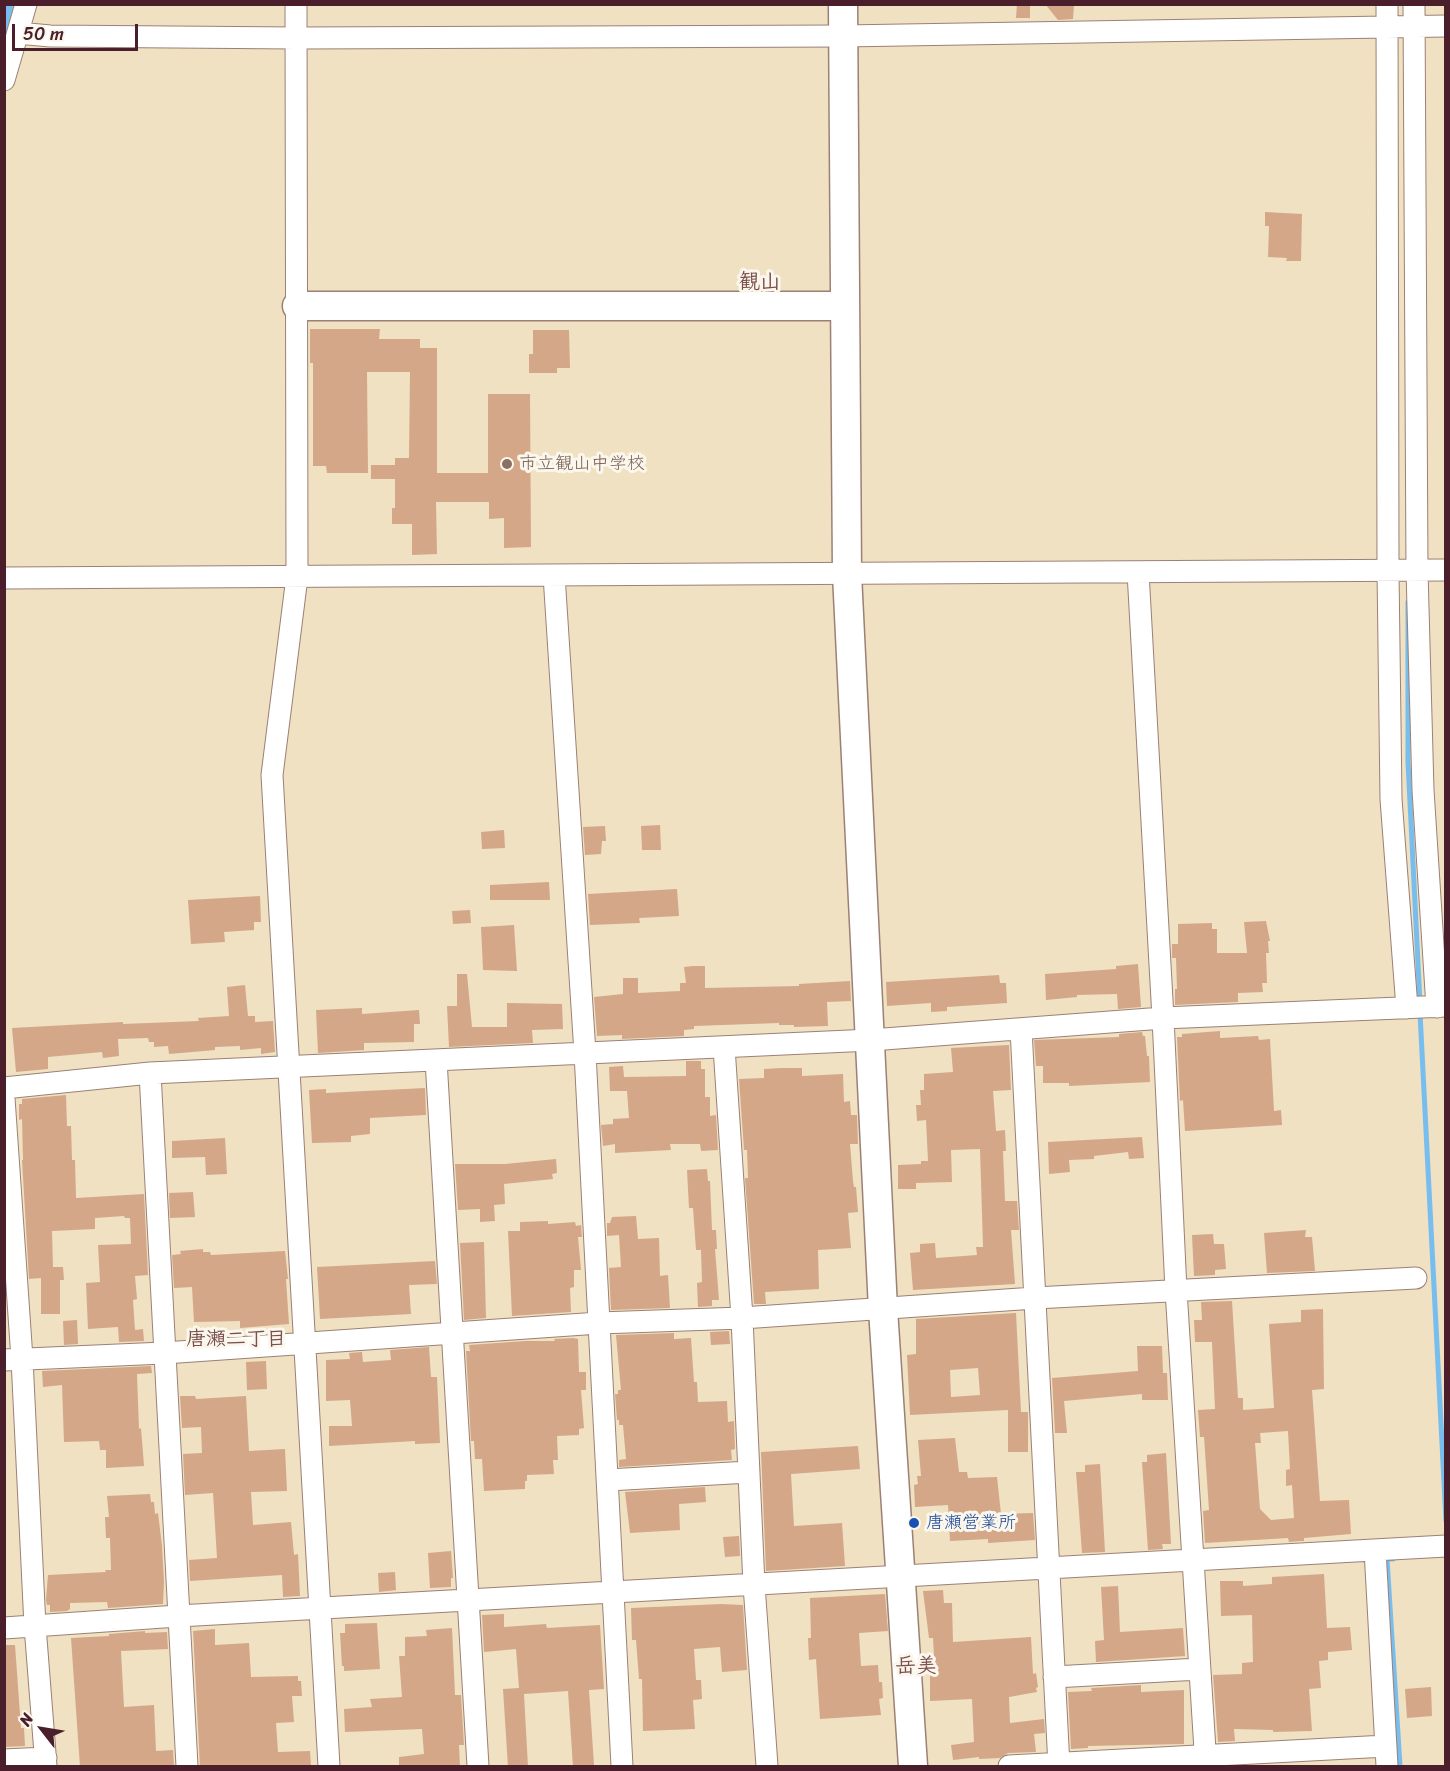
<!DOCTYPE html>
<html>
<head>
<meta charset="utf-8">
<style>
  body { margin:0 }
  #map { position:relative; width:1450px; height:1771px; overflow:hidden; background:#efe1c1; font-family:Sriracha,sans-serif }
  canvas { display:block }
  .frame { position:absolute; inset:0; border:6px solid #4a1f2b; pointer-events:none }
  .north { position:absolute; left:12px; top:1699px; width:60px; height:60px; -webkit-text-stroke:4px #fbf7ec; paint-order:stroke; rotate:301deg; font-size:16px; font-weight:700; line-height:24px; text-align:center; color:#4a1f2b }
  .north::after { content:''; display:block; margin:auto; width:21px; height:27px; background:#4a1f2b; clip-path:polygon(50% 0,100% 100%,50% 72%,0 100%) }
  .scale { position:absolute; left:12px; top:24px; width:126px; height:27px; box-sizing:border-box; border:3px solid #4a1f2b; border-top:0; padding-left:8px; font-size:18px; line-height:21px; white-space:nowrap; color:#4a1f2b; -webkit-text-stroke:4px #fbf7ec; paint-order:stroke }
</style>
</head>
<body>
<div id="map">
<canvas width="1450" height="1771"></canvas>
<div class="frame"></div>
<div class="north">N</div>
<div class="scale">50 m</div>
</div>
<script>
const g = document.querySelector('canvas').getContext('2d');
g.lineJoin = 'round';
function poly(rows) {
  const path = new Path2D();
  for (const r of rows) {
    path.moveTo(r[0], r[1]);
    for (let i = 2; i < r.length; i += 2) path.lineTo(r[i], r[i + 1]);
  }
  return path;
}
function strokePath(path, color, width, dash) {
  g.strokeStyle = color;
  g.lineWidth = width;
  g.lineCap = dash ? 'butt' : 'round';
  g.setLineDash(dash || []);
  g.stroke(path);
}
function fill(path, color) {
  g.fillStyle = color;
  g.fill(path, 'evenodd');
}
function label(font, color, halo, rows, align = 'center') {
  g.font = font + ' Sriracha,"Klee One",sans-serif';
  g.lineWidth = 6;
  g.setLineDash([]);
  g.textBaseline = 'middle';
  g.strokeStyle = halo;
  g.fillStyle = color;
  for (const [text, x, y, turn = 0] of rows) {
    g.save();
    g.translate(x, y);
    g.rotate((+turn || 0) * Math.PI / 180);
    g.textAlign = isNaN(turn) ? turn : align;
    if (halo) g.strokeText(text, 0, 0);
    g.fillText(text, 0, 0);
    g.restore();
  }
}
const stream = poly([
  [1408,602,1408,762,1420,1004],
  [1420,1013,1446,1521],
  [1393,1559,1387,1559,1400,1766]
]);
const river = poly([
  [4,28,11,4]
]);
const building = poly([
  [1017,4,1030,4,1030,18,1016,18],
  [1045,4,1074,5,1073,19,1058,20],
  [1265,212,1302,214,1301,261,1286,261,1287,258,1268,257,1269,226,1265,226],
  [310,329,380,329,379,339,420,339,420,348,437,348,437,473,488,473,488,394,530,394,531,547,504,548,504,518,489,519,489,502,436,502,437,554,412,555,412,524,392,524,392,508,395,508,395,479,371,479,371,465,395,465,395,458,409,458,410,372,367,372,368,473,327,473,326,466,313,466,313,363,310,363],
  [533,330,569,330,570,368,557,368,557,373,529,373,529,354,533,354],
  [660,825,661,850,642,850,641,826],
  [605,826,606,841,602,841,601,854,585,855,583,827],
  [504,830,505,848,482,849,481,832],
  [549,882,550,900,490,900,490,885],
  [677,889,679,916,639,918,640,923,590,925,588,894],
  [260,896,261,922,254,922,254,930,224,932,225,942,191,944,188,900],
  [470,910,471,923,453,924,452,911],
  [1266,921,1270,941,1268,941,1269,953,1266,953,1267,983,1262,983,1263,992,1238,993,1238,1002,1175,1005,1175,989,1177,989,1176,958,1172,958,1172,944,1178,944,1178,924,1212,923,1212,929,1217,929,1217,953,1247,953,1244,922],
  [514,925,517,971,483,970,481,927],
  [1138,964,1141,1007,1118,1009,1117,994,1077,995,1077,997,1046,1000,1045,974,1116,969,1116,966],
  [693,966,705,966,705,988,799,986,799,984,850,981,851,1001,827,1002,828,1026,794,1027,794,1025,779,1025,779,1023,694,1026,694,1029,684,1030,684,1036,622,1039,622,1035,597,1036,594,997,623,994,623,978,638,978,638,993,680,991,680,983,686,983,684,967],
  [457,974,467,974,472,1027,507,1027,507,1003,562,1004,563,1029,532,1030,533,1043,449,1047,447,1006,457,1006],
  [999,975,1000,983,1006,983,1007,1003,947,1007,947,1011,931,1012,931,1003,887,1006,886,982],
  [245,985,248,1016,255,1016,255,1022,273,1021,275,1052,261,1054,261,1048,240,1050,240,1046,215,1047,215,1050,169,1054,168,1046,154,1047,154,1042,149,1042,148,1038,118,1039,119,1056,103,1058,102,1052,48,1057,48,1069,16,1072,12,1028,123,1022,123,1024,199,1021,198,1018,229,1016,227,987],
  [362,1008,362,1014,419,1010,420,1024,414,1024,414,1042,364,1043,364,1050,318,1053,316,1010],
  [1220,1031,1220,1038,1258,1036,1259,1040,1270,1039,1274,1111,1281,1110,1282,1125,1185,1131,1183,1100,1180,1101,1177,1037,1182,1037,1182,1034],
  [1142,1032,1143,1036,1145,1036,1147,1056,1149,1056,1150,1082,1069,1086,1069,1083,1043,1083,1043,1066,1036,1066,1034,1040,1119,1037,1119,1034],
  [1009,1045,1011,1090,993,1091,996,1131,1005,1130,1006,1151,1003,1151,1005,1201,1017,1201,1019,1230,1011,1230,1015,1284,913,1290,910,1253,920,1252,920,1244,935,1243,936,1258,977,1255,976,1247,983,1247,980,1149,951,1150,952,1182,916,1183,916,1189,898,1189,898,1165,921,1164,921,1161,928,1161,926,1120,917,1121,916,1105,921,1105,920,1090,924,1090,924,1074,953,1072,951,1048],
  [686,1061,701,1061,701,1069,705,1069,705,1097,710,1097,710,1116,716,1115,718,1150,701,1151,700,1144,670,1144,671,1150,615,1153,615,1144,603,1146,601,1125,613,1124,613,1119,629,1118,627,1091,610,1091,609,1067,623,1066,624,1077,686,1076],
  [781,1068,802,1068,802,1076,843,1074,844,1102,850,1101,851,1115,857,1115,858,1144,850,1144,853,1181,854,1187,856,1187,858,1212,848,1213,851,1248,818,1250,819,1289,765,1292,766,1304,754,1304,745,1178,748,1178,747,1150,744,1150,739,1079,764,1078,764,1069],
  [425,1088,426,1115,370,1118,370,1134,351,1136,351,1142,312,1143,309,1090,326,1089,326,1093],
  [66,1095,67,1126,71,1126,72,1160,75,1160,76,1198,144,1194,148,1275,135,1276,137,1299,133,1300,135,1330,143,1329,144,1341,119,1342,118,1327,88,1329,86,1283,100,1282,98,1245,131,1244,130,1218,125,1218,124,1216,95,1218,95,1229,52,1231,53,1267,63,1267,64,1280,60,1280,60,1314,41,1314,41,1278,29,1279,22,1160,23,1160,22,1119,19,1120,19,1104,22,1104,22,1099],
  [1142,1137,1144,1158,1129,1159,1128,1152,1094,1156,1094,1159,1069,1160,1070,1172,1049,1174,1048,1142],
  [225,1138,227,1174,206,1175,205,1157,172,1158,172,1141],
  [556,1159,557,1173,552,1174,553,1179,504,1184,505,1204,494,1205,495,1221,480,1222,480,1209,458,1210,455,1164,505,1164],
  [707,1169,708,1181,710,1181,712,1230,716,1230,717,1249,715,1249,719,1300,712,1300,712,1306,698,1307,697,1283,702,1282,701,1250,696,1250,693,1208,689,1208,687,1170],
  [193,1192,195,1217,170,1218,169,1193],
  [636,1216,638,1239,659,1238,660,1276,668,1275,670,1308,611,1310,609,1268,621,1267,619,1235,607,1236,607,1223,610,1223,612,1217],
  [548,1221,548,1224,575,1222,576,1226,581,1225,582,1237,578,1237,581,1270,574,1270,574,1287,570,1288,571,1312,512,1316,508,1231,520,1231,520,1222],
  [1306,1230,1305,1237,1312,1237,1315,1271,1267,1273,1264,1233],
  [1213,1234,1214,1244,1224,1244,1226,1269,1215,1270,1215,1275,1194,1276,1192,1235],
  [484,1242,486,1318,464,1320,460,1243],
  [203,1249,203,1252,210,1252,211,1255,285,1251,288,1279,286,1279,289,1324,240,1328,240,1321,194,1322,192,1287,174,1288,172,1255,181,1254,180,1251],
  [435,1261,437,1284,409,1285,411,1314,320,1319,317,1267],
  [1232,1301,1238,1398,1243,1398,1243,1410,1274,1408,1269,1324,1301,1322,1301,1310,1323,1309,1324,1389,1312,1390,1320,1501,1349,1500,1351,1534,1304,1538,1304,1541,1300,1541,1289,1542,1288,1538,1205,1543,1203,1511,1209,1510,1204,1437,1200,1437,1198,1410,1215,1409,1212,1342,1195,1342,1194,1320,1202,1320,1201,1302],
  [1288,1431,1290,1469,1286,1470,1286,1486,1292,1485,1294,1518,1271,1520,1260,1509,1255,1443,1261,1443,1260,1433],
  [1016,1313,1021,1412,1028,1412,1028,1452,1008,1452,1008,1410,910,1415,907,1355,916,1354,916,1319],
  [978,1368,980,1395,951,1397,950,1370],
  [77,1320,78,1344,64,1345,63,1321],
  [729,1331,730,1344,711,1345,710,1332],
  [674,1333,674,1339,691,1338,694,1382,697,1382,698,1402,727,1401,728,1422,734,1421,735,1449,731,1450,732,1460,619,1467,619,1460,626,1459,623,1425,619,1425,619,1420,617,1420,615,1394,618,1394,618,1390,621,1390,616,1335],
  [573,1338,578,1339,579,1372,586,1372,586,1390,581,1390,584,1428,579,1429,579,1435,557,1436,558,1460,553,1460,554,1474,527,1475,527,1481,525,1481,525,1489,484,1491,482,1459,475,1459,474,1441,471,1441,466,1351,470,1351,469,1345,525,1341,555,1341,554,1339],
  [1137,1346,1162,1346,1163,1373,1167,1373,1168,1400,1142,1400,1142,1394,1064,1401,1067,1433,1055,1433,1052,1378,1138,1371],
  [429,1347,431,1377,437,1377,440,1443,415,1444,415,1441,329,1446,329,1426,352,1426,350,1400,326,1401,326,1360,350,1359,349,1353,362,1352,363,1362,391,1360,390,1350],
  [266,1361,267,1389,247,1390,246,1362],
  [151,1366,152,1373,137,1374,139,1429,141,1428,144,1466,106,1468,106,1450,100,1450,99,1441,64,1442,62,1385,43,1387,42,1371],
  [180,1396,195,1396,196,1399,246,1396,249,1451,285,1449,287,1491,251,1492,253,1525,291,1522,294,1555,298,1554,300,1596,283,1597,282,1575,190,1581,189,1560,217,1558,213,1493,185,1495,183,1454,202,1453,201,1427,182,1428],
  [955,1438,959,1472,967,1472,968,1478,997,1477,1001,1514,1033,1513,1035,1540,988,1543,988,1539,950,1541,948,1505,915,1507,914,1485,918,1484,917,1476,921,1476,918,1440],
  [858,1446,860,1469,791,1474,794,1526,842,1523,845,1566,766,1571,761,1452],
  [1166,1453,1171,1544,1162,1544,1163,1549,1148,1550,1142,1462,1147,1462,1147,1455],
  [1100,1464,1105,1552,1082,1553,1076,1472,1085,1472,1085,1465],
  [705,1487,706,1502,679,1504,680,1530,630,1533,625,1492],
  [150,1494,151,1502,154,1502,155,1514,158,1513,162,1546,164,1582,163,1604,108,1608,107,1602,70,1603,70,1609,67,1611,50,1612,50,1605,47,1605,46,1600,48,1575,106,1572,105,1570,111,1570,110,1538,106,1538,105,1517,109,1517,107,1496],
  [739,1536,740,1556,725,1557,723,1537],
  [451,1551,453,1578,451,1578,451,1587,430,1588,428,1553],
  [395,1572,396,1590,379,1592,378,1573],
  [1324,1574,1327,1628,1350,1627,1352,1650,1328,1652,1328,1660,1319,1661,1321,1688,1309,1689,1312,1731,1273,1732,1273,1730,1234,1729,1235,1741,1218,1742,1213,1675,1242,1674,1242,1663,1253,1662,1252,1615,1221,1616,1220,1581,1243,1581,1243,1586,1272,1584,1272,1577],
  [1118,1586,1120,1632,1183,1628,1185,1656,1096,1662,1095,1641,1104,1640,1101,1587],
  [943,1590,944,1603,952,1603,953,1642,1031,1637,1033,1674,1036,1673,1038,1687,1036,1688,1037,1692,1009,1697,1010,1723,1044,1719,1045,1733,1034,1734,1036,1752,1008,1753,1000,1758,979,1759,979,1757,953,1760,951,1745,974,1742,972,1699,930,1701,930,1674,935,1674,933,1638,929,1638,923,1591],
  [885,1594,888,1631,859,1633,861,1666,878,1665,879,1682,882,1682,883,1698,879,1699,881,1715,820,1719,816,1659,809,1660,808,1638,811,1638,810,1598],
  [721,1604,743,1605,747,1670,722,1672,720,1647,694,1649,696,1680,701,1680,702,1699,693,1700,695,1729,643,1731,642,1679,639,1679,636,1640,632,1640,631,1608],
  [504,1614,504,1627,546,1624,547,1628,600,1625,604,1689,589,1690,594,1765,573,1767,568,1691,524,1694,528,1767,508,1767,503,1689,519,1688,516,1649,484,1652,482,1615],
  [377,1623,380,1669,344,1671,344,1666,342,1666,340,1633,345,1633,345,1624],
  [452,1628,455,1695,461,1695,464,1745,459,1745,460,1767,399,1767,399,1757,424,1754,422,1729,345,1732,344,1709,372,1707,370,1699,402,1697,399,1656,405,1656,405,1637,427,1636,426,1630],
  [215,1629,215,1645,249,1643,251,1677,298,1676,298,1681,301,1681,302,1696,292,1696,294,1722,276,1723,278,1752,310,1751,311,1767,200,1767,193,1631],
  [145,1631,145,1633,167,1632,168,1649,121,1651,124,1707,154,1705,156,1751,173,1750,174,1767,80,1767,71,1638,109,1636,109,1634],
  [4,1645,15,1645,21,1728,24,1728,25,1746,4,1747],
  [1141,1685,1141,1692,1184,1690,1184,1744,1088,1746,1088,1748,1071,1749,1068,1692,1092,1691,1091,1688],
  [1431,1687,1432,1716,1407,1718,1405,1689]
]);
const street = poly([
  [296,4,297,577,272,775,329,1766],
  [1387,4,1388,571,1391,799,1407,1008],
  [1414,4,1417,571,1423,790,1437,1007],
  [18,33,50,36,296,38,843,36,1446,26],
  [4,80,26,4],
  [1138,572,1163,1018,1176,1290,1206,1766],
  [554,575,585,1053,622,1766],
  [4,578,1446,570],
  [1021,1029,1059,1766],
  [724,1047,742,1318,754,1585,767,1766],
  [436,1060,478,1766],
  [150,1073,187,1766],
  [4,1088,150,1073,871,1040,1163,1018,1446,1006],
  [4,1098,22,1359,35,1626,46,1766],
  [4,1360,164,1353,599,1323,742,1318,1035,1298,1416,1278],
  [608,1480,749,1472],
  [1375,1550,1387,1766],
  [4,1628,178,1616,1446,1546],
  [1054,1677,1199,1669],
  [4,1760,46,1758],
  [1009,1766,1386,1746]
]);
const secondary = poly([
  [843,4,847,574,883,1309,913,1766],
  [297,306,845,306]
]);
const markers = [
  [507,464,6,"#8d6e63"],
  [914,1523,6,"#1a4fb4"]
];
const educationNames = [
  ["市立観山中学校",519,464]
];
const transitNames = [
  ["唐瀬営業所",926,1523]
];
const neighbourhoodNames = [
  ["唐瀬二丁目",236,1340]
];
const quarterNames = [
  ["観山",760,283],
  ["岳美",916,1667]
];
strokePath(stream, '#77bdee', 5);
strokePath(river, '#77bdee', 30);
fill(building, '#d4a789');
strokePath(street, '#9c8076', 23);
strokePath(secondary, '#9c8076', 31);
strokePath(street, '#fff', 21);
strokePath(secondary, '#fff', 28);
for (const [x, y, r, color] of markers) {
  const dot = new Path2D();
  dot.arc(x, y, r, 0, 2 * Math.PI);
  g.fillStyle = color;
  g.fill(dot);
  strokePath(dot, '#fbf7ec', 2);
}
label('18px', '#785e54', '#fbf7ec', educationNames, 'left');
label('18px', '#164399', '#fbf7ec', transitNames, 'left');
label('bold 20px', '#7a4f4c', '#fbf7ec', neighbourhoodNames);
label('bold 21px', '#7a4f4c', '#fbf7ec', quarterNames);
</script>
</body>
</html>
